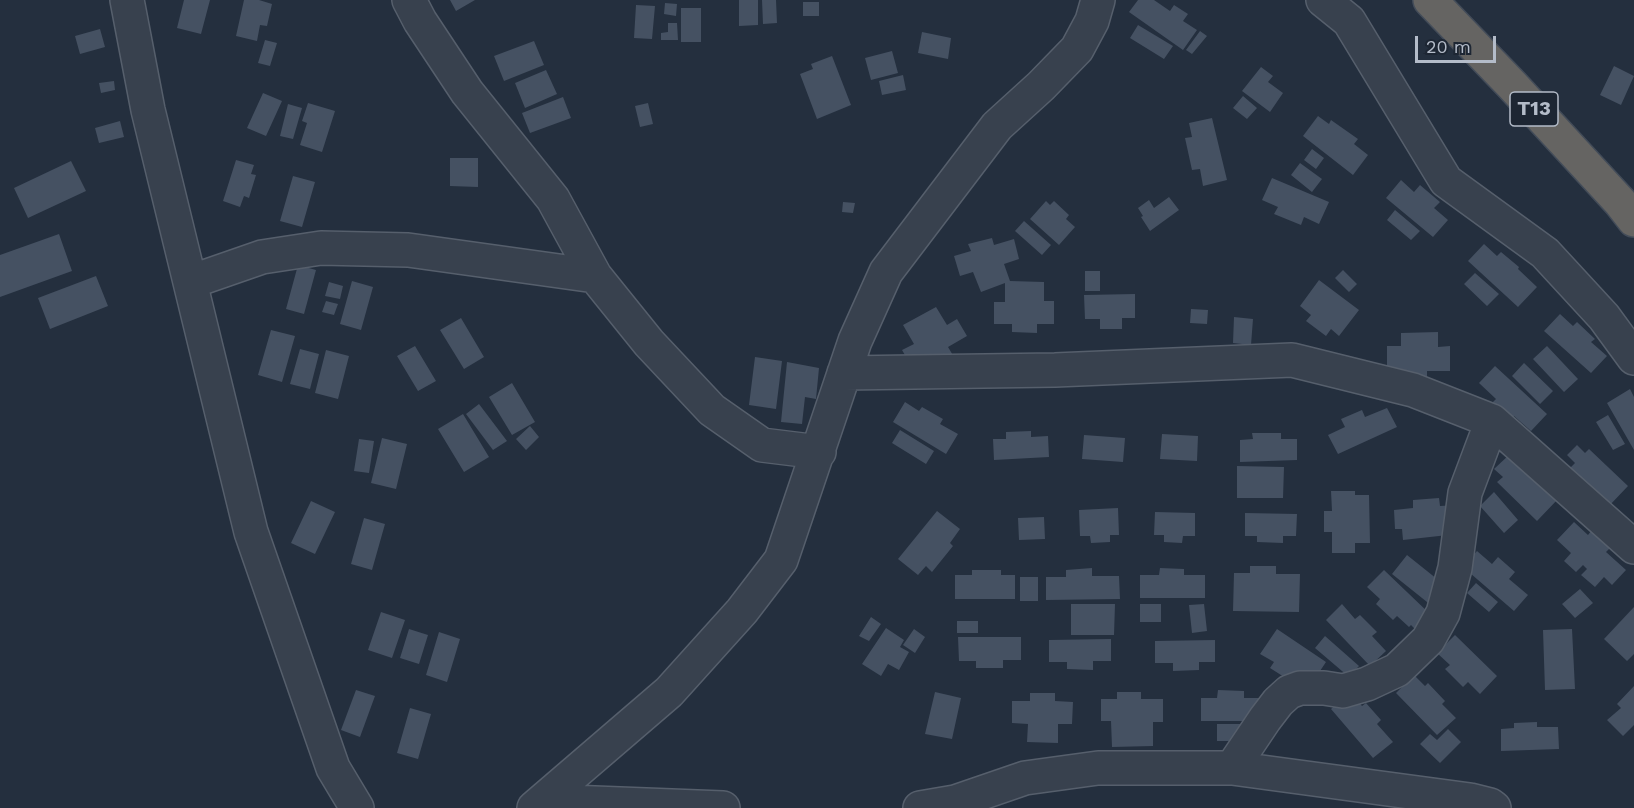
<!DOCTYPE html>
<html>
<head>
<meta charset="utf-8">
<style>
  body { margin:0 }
  #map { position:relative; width:1634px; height:808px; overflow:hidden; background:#242f3e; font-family:"Work Sans",sans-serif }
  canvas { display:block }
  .scale { position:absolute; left:1415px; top:36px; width:81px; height:27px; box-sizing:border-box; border:3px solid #b4bcc9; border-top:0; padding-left:8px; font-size:18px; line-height:21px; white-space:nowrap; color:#b4bcc9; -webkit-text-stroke:4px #1d2633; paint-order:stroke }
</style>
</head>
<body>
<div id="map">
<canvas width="1634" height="808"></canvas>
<div class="scale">20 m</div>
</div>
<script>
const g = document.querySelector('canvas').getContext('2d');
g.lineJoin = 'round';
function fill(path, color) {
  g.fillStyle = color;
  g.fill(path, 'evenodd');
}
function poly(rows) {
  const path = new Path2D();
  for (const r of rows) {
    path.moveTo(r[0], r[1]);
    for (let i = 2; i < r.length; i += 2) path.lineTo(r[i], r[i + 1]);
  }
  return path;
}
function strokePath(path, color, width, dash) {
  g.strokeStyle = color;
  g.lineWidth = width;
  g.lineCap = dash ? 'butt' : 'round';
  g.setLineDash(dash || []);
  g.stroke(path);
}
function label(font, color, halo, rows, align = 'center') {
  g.font = font + ' "Work Sans",sans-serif';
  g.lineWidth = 4.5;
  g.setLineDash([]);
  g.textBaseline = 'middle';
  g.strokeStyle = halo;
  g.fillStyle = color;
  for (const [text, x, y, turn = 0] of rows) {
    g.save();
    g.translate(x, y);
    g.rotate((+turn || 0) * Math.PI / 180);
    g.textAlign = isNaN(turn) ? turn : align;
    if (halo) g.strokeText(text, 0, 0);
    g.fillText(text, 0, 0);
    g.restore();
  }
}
const building = poly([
  [184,0,210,0,201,34,177,28],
  [244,0,259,0,272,4,267,26,260,25,257,41,236,36],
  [450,0,475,0,456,11],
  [739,0,758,0,758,25,739,26],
  [762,0,776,0,777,23,763,24],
  [1138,0,1154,0,1170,11,1174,5,1188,14,1183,21,1197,30,1183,50,1129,12],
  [803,2,819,2,819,16,803,16],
  [665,3,677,4,676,16,664,14],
  [636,5,655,6,652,39,634,38],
  [681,8,701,8,701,42,681,42],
  [668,23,677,23,678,40,661,40,661,33,668,32],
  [1138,25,1173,46,1164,59,1130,38],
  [100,29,105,47,80,54,75,36],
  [1200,31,1207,36,1192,54,1186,50],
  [922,32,951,38,948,59,918,53],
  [265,40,277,43,270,66,258,63],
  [534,41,544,65,504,81,494,56],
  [892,51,898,73,871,80,865,58],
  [832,56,851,105,817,119,800,74,813,69,811,64],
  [1614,66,1634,76,1621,105,1600,95],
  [1261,67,1273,76,1268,82,1283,93,1270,112,1242,91],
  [546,70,557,94,525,108,515,83],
  [903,75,906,90,882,95,879,81],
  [114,81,115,90,101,93,99,83],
  [263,93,282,101,266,136,247,128],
  [1243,96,1257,108,1247,119,1233,108],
  [563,97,571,118,530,133,522,113],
  [308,103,335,111,322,152,300,145,307,123,302,121],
  [648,103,653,124,640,127,635,106],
  [288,104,302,108,293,139,280,136],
  [1318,116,1329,124,1331,120,1358,139,1354,144,1368,155,1353,175,1303,136],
  [1212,118,1227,180,1203,186,1200,169,1192,170,1185,138,1192,137,1189,123],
  [120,121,124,137,99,143,95,128],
  [1312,149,1324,158,1316,169,1304,160],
  [450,158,478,158,478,187,450,186],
  [236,160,254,165,251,174,256,175,249,198,244,196,240,207,223,201],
  [71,161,86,191,28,218,14,188],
  [1300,163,1322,179,1312,192,1291,175],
  [293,176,315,182,302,227,280,221],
  [1272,178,1329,202,1319,224,1304,217,1301,225,1274,214,1278,207,1262,200],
  [1401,180,1414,192,1420,185,1440,202,1434,208,1448,220,1433,237,1386,198],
  [1169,197,1179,210,1150,231,1141,217,1143,216,1138,208,1149,200,1154,208],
  [1046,201,1050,205,1054,201,1069,215,1066,219,1075,227,1059,245,1030,219],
  [843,202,855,203,853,213,842,212],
  [1395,210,1420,231,1411,240,1387,220],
  [1024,221,1051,245,1042,255,1015,231],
  [59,234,72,271,0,297,0,255],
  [992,238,994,245,1014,239,1019,259,1004,264,1010,281,1044,282,1044,301,1054,301,1054,324,1037,324,1037,333,1012,332,1012,324,994,324,994,302,1005,302,1005,283,981,292,973,272,960,276,954,256,971,251,968,244],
  [1484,244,1497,256,1501,252,1519,267,1518,269,1537,287,1518,307,1468,261],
  [298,265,316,270,304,314,286,309],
  [1343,270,1357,284,1349,292,1335,278],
  [1085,271,1100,271,1100,291,1085,291],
  [1475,273,1499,294,1487,306,1464,284],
  [96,276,108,306,50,329,38,298],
  [1319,280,1359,310,1339,336,1331,329,1326,336,1306,321,1311,315,1300,306],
  [352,281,373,287,361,330,340,324],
  [329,282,343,286,340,299,325,296],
  [1135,294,1135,318,1122,318,1122,329,1100,329,1100,319,1085,319,1084,295],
  [326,301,338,304,334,315,322,312],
  [936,307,947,325,957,319,967,336,948,347,954,357,912,367,902,350,914,344,903,325],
  [1191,309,1208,310,1207,324,1190,323],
  [1560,314,1573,326,1577,322,1595,339,1591,342,1607,356,1591,373,1544,331],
  [1234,317,1253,319,1251,345,1233,343],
  [461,318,484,357,464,369,440,330],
  [271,330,295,336,282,382,258,375],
  [1438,332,1438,347,1450,346,1450,371,1427,371,1427,379,1403,380,1403,371,1387,371,1387,346,1401,346,1401,333],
  [415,346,436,381,418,391,397,356],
  [1547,346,1578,379,1564,392,1533,359],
  [300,349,319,354,310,389,290,384],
  [326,350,349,356,338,399,315,393],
  [755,357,782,361,776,409,749,405],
  [787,362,819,368,816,399,805,397,802,424,781,422],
  [1524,363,1553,391,1540,404,1512,376],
  [1495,366,1547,414,1531,431,1514,416,1512,419,1492,403,1496,399,1479,383],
  [512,383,535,422,512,435,489,397],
  [1630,389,1634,397,1634,450,1607,403],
  [905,402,919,411,922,407,943,419,940,424,958,434,946,454,893,422],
  [479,404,507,441,493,450,466,414],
  [1387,408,1397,427,1338,454,1328,435,1345,427,1341,419,1362,410,1365,417],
  [463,414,489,457,464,472,438,429],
  [1608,415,1625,444,1613,450,1596,422],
  [530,426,539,437,526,450,516,439],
  [900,430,934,451,926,464,892,443],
  [1031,431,1031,437,1048,436,1049,457,994,460,993,439,1006,439,1006,432],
  [1252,433,1281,433,1281,439,1297,439,1297,460,1240,462,1240,440,1253,439],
  [1162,434,1198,436,1197,461,1160,459],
  [1084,435,1125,438,1123,462,1082,459],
  [382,438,407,444,396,489,371,483],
  [359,439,374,441,369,473,354,471],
  [1577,445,1585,453,1589,449,1628,486,1609,506,1570,468,1575,463,1567,455],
  [1510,454,1558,499,1537,521,1497,482,1503,477,1494,469],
  [1237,466,1284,467,1283,498,1237,498],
  [1331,491,1355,491,1355,495,1369,495,1370,543,1355,543,1355,553,1332,553,1332,532,1324,532,1324,511,1332,511],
  [1494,492,1518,520,1504,533,1480,506],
  [1439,498,1440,506,1457,505,1448,535,1403,540,1402,529,1395,529,1394,510,1413,508,1413,500],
  [311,501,335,512,315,554,291,543],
  [1118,508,1119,535,1110,535,1110,542,1091,543,1090,536,1080,536,1079,510],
  [937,511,960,529,950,543,953,546,932,572,926,566,918,575,898,559],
  [1155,512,1195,513,1195,536,1183,536,1182,543,1164,542,1164,535,1154,535],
  [1245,513,1297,514,1296,536,1283,536,1283,543,1257,542,1257,536,1245,536],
  [1044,517,1045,539,1019,540,1018,518],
  [364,518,385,524,372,570,351,564],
  [1574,522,1588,535,1595,526,1614,544,1606,552,1626,570,1612,585,1604,577,1595,587,1581,575,1587,569,1583,565,1576,572,1564,561,1571,553,1557,540],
  [1477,551,1492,564,1498,557,1515,572,1509,579,1528,595,1514,611,1463,567],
  [1407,555,1447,587,1432,606,1392,574],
  [1250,566,1276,566,1276,574,1300,574,1299,612,1233,611,1234,573,1250,573],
  [1092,568,1092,576,1119,576,1120,599,1046,600,1046,577,1066,577,1066,570],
  [1160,568,1184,569,1184,575,1205,575,1205,598,1140,598,1140,575,1159,575],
  [972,570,1001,570,1001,575,1015,575,1015,599,955,599,955,575,972,575],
  [1384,570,1431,615,1416,630,1411,625,1409,627,1397,616,1393,620,1376,604,1380,599,1367,587],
  [1020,577,1038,577,1038,601,1020,601],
  [1476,583,1498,602,1489,612,1467,593],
  [1580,589,1593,603,1575,618,1562,604],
  [1071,604,1115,604,1114,635,1071,635],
  [1140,604,1161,604,1161,622,1140,622],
  [1204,604,1207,631,1192,633,1189,605],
  [1342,604,1355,619,1360,615,1377,632,1372,636,1386,651,1370,666,1326,620],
  [1634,607,1634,654,1627,661,1604,639],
  [381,612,405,620,392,658,368,650],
  [871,617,881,624,869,641,859,636],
  [957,621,978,621,978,633,957,633],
  [886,628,904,640,900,647,909,652,899,670,888,664,881,676,862,664],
  [409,629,428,635,419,664,400,658],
  [914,629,925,637,915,653,903,645],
  [1277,629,1326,662,1310,686,1292,682,1270,668,1274,662,1260,654],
  [1572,629,1575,689,1545,690,1543,630],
  [439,632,460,639,447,682,426,675],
  [1455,635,1497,676,1480,694,1468,682,1463,687,1445,669,1450,665,1437,653],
  [1325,636,1359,666,1349,677,1315,648],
  [958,637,1021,637,1021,660,1003,660,1003,668,976,668,976,661,959,661],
  [1111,639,1111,661,1093,661,1093,670,1067,669,1067,662,1049,662,1049,640],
  [1215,640,1215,662,1199,662,1199,670,1173,671,1173,663,1155,663,1155,641],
  [1414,675,1425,686,1428,683,1445,701,1442,704,1456,718,1437,735,1396,693],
  [1634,686,1634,725,1623,736,1607,720,1621,708,1617,704],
  [356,690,375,696,360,737,341,730],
  [1218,690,1244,691,1244,698,1264,698,1264,721,1201,721,1201,698,1217,698],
  [935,692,961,698,952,739,925,734],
  [1117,692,1141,692,1141,699,1163,699,1163,722,1153,722,1153,746,1112,747,1111,721,1101,721,1101,699,1117,699],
  [1350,692,1362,706,1366,703,1381,720,1377,724,1393,742,1373,758,1331,709],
  [1030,693,1055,693,1055,701,1073,702,1072,724,1058,724,1058,743,1027,742,1028,724,1012,723,1012,701,1030,701],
  [410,708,431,714,418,759,397,753],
  [1537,722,1537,727,1558,727,1559,749,1501,751,1501,729,1514,728,1514,723],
  [1217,724,1250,724,1250,741,1217,741],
  [1448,729,1461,742,1440,763,1420,744,1430,734,1437,740]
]);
const minor = poly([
  [127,0,148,110,251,532,333,768,357,808],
  [409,0,420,21,467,92,553,199,595,276,649,343,712,410,762,445,819,452],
  [1323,0,1349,21,1446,181,1545,253,1604,317,1634,358],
  [190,282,262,257,321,248,408,250,595,276],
  [844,373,1055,370,1292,360,1413,390,1492,421,1634,547],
  [1232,768,1265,719,1278,702,1289,692,1300,688,1324,688,1343,691,1367,684,1397,670,1428,640,1443,613,1455,568,1465,493,1492,421],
  [543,801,723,808],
  [534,808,669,692,742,611,781,560,855,341,886,272,997,126,1041,86,1077,49,1092,21,1098,0],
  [920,808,955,802,1025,778,1098,768,1232,768,1470,800,1490,805,1494,808]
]);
const trunk = poly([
  [1430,0,1512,85,1620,202,1634,220]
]);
const shields = [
  [1534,109,48]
];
const shieldNames = [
  ["T13",1534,109]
];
fill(building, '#455162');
strokePath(minor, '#565f6c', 36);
strokePath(trunk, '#434c59', 36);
strokePath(minor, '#38414e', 33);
strokePath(trunk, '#656462', 33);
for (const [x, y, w] of shields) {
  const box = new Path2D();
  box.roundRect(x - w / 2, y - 17, w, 34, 4.5);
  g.fillStyle = '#1d2633';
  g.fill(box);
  strokePath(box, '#b4bcc9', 1.5);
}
label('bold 20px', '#b4bcc9', null, shieldNames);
</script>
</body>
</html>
